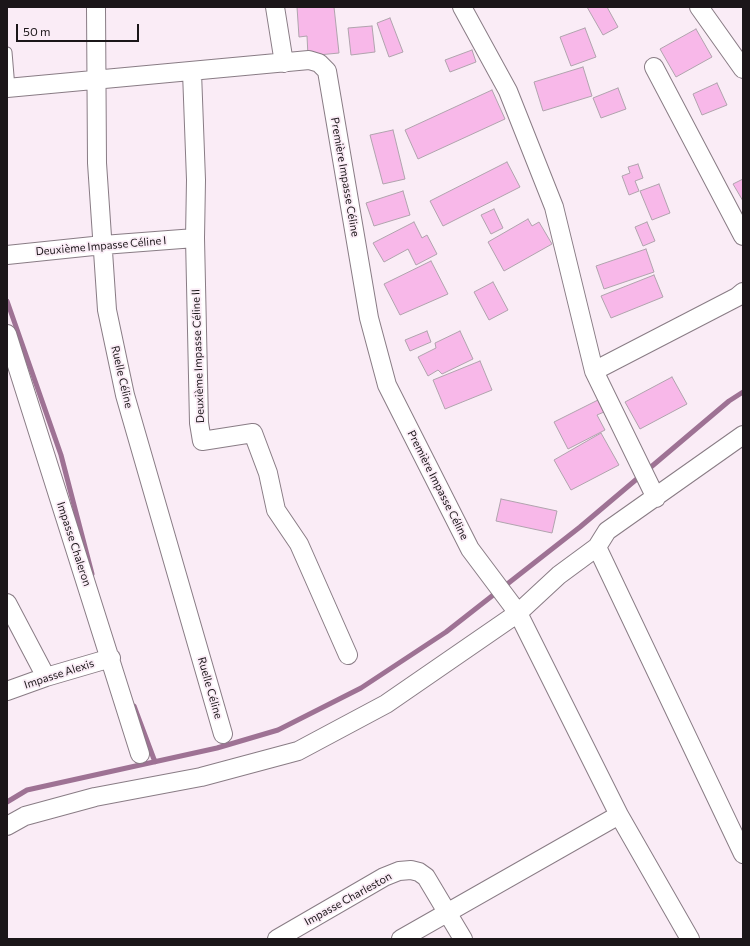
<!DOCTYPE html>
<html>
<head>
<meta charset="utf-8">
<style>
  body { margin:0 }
  #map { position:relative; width:750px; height:946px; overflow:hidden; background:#faecf6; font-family:Commissioner,sans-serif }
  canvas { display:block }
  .frame { position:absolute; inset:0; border:8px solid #1b1619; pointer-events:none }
  .scale { position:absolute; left:16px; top:24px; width:123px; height:18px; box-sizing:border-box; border:2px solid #1b1619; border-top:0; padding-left:5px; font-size:12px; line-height:14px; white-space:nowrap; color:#1b1619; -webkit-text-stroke:3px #faecf6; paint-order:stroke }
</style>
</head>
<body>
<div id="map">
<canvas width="750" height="946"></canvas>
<div class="frame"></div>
<div class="scale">50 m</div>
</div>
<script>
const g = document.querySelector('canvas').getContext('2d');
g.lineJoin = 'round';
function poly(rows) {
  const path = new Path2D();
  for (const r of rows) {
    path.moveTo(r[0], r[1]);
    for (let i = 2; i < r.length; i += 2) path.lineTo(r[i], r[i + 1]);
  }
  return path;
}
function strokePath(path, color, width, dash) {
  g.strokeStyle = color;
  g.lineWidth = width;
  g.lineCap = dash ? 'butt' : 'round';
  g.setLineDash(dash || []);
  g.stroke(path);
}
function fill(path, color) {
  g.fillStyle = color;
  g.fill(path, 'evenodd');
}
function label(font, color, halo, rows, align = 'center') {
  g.font = font + ' Commissioner,sans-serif';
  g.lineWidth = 3.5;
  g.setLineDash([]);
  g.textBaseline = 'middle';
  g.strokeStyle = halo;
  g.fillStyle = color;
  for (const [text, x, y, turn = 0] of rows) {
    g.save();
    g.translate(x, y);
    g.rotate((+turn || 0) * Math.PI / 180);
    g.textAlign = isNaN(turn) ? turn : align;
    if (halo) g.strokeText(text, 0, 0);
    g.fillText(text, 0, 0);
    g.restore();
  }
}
const stream = poly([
  [7,301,61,455,92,574],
  [134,706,155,762],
  [7,802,27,790,217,748,278,730,361,688,446,632,580,527,729,401,743,392]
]);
const building = poly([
  [297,7,334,7,339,53,308,56,307,36,299,37,297,7],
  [587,7,607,7,618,27,603,35,587,7],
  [390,18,403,52,389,57,377,23,390,18],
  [372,26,375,52,351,55,348,28,372,26],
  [585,28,596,57,571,66,560,37,585,28],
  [696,29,712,57,676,77,660,49,696,29],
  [472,50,476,62,450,72,445,60,472,50],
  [583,67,592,96,543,111,534,82,583,67],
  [717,83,727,105,702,115,693,94,717,83],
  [618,88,626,109,601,118,593,98,618,88],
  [492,90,505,119,418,159,405,130,492,90],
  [393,130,405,179,383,184,370,135,393,130],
  [507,162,520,187,443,226,430,201,507,162],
  [638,164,643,178,635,181,639,191,629,195,622,176,630,173,628,167,638,164],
  [743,179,743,201,733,184,743,179],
  [659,184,670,213,652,220,640,191,659,184],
  [403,191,410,215,374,226,366,203,403,191],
  [494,209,503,228,491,234,481,215,494,209],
  [528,219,532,226,539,222,552,244,504,271,488,242,528,219],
  [414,222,422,238,427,235,437,254,416,265,408,249,384,262,373,243,414,222],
  [647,222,655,241,643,246,635,227,647,222],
  [646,249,654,272,604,289,596,266,646,249],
  [431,261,448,294,400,315,384,284,431,261],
  [654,275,663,297,611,318,601,296,654,275],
  [493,282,508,310,489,320,474,292,493,282],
  [427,331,431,342,410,351,405,340,427,331],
  [460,331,473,359,442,374,438,370,428,376,418,357,436,348,435,343,460,331],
  [480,361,492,390,445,409,433,380,480,361],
  [672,377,687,404,640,429,625,402,672,377],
  [598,400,604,412,597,415,605,430,568,449,554,422,598,400],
  [601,433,619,465,571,490,554,460,601,433],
  [501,499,557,511,552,533,496,521,501,499]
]);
const lane = poly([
  [7,52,10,88]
]);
const street = poly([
  [96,7,97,163,107,310,125,395,223,734],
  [275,7,284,63],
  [462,7,508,91,554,207,594,371,656,498],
  [699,7,743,69],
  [654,67,743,236],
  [192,72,196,180,195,238,199,423,202,441,253,433,268,473,276,510,299,544,348,655],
  [7,88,309,60,319,63,327,71,369,318,387,385,470,549,518,613,619,815,690,939],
  [7,255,103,245,195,238],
  [7,334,140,754],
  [594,371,737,297,743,292],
  [597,547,743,854],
  [7,603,46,677],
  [7,691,46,677,111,658],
  [7,826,25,816,95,797,201,777,298,751,386,704,518,613,559,575,597,547,607,531,743,435],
  [277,939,384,877,399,871,411,870,419,872,426,877,463,939],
  [401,939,619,815]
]);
const streetNames = [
  ["Première Impasse Céline",345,177,80],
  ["Deuxième Impasse Céline I",101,246,-5],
  ["Deuxième Impasse Céline II",198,356,-92],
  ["Ruelle Céline",122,377,77],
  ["Première Impasse Céline",438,485,63],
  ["Impasse Chaleron",74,544,72],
  ["Impasse Alexis",59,674,-18],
  ["Ruelle Céline",210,688,74],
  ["Impasse Charleston",348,899,-29]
];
strokePath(stream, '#9e7294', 5);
fill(building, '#f8b8e9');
strokePath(building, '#b0a3ad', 1);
strokePath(lane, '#897c85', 11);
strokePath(street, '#897c85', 20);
strokePath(lane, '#fff', 9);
strokePath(street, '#fff', 18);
label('11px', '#1b1619', '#faecf6', streetNames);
</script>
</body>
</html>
